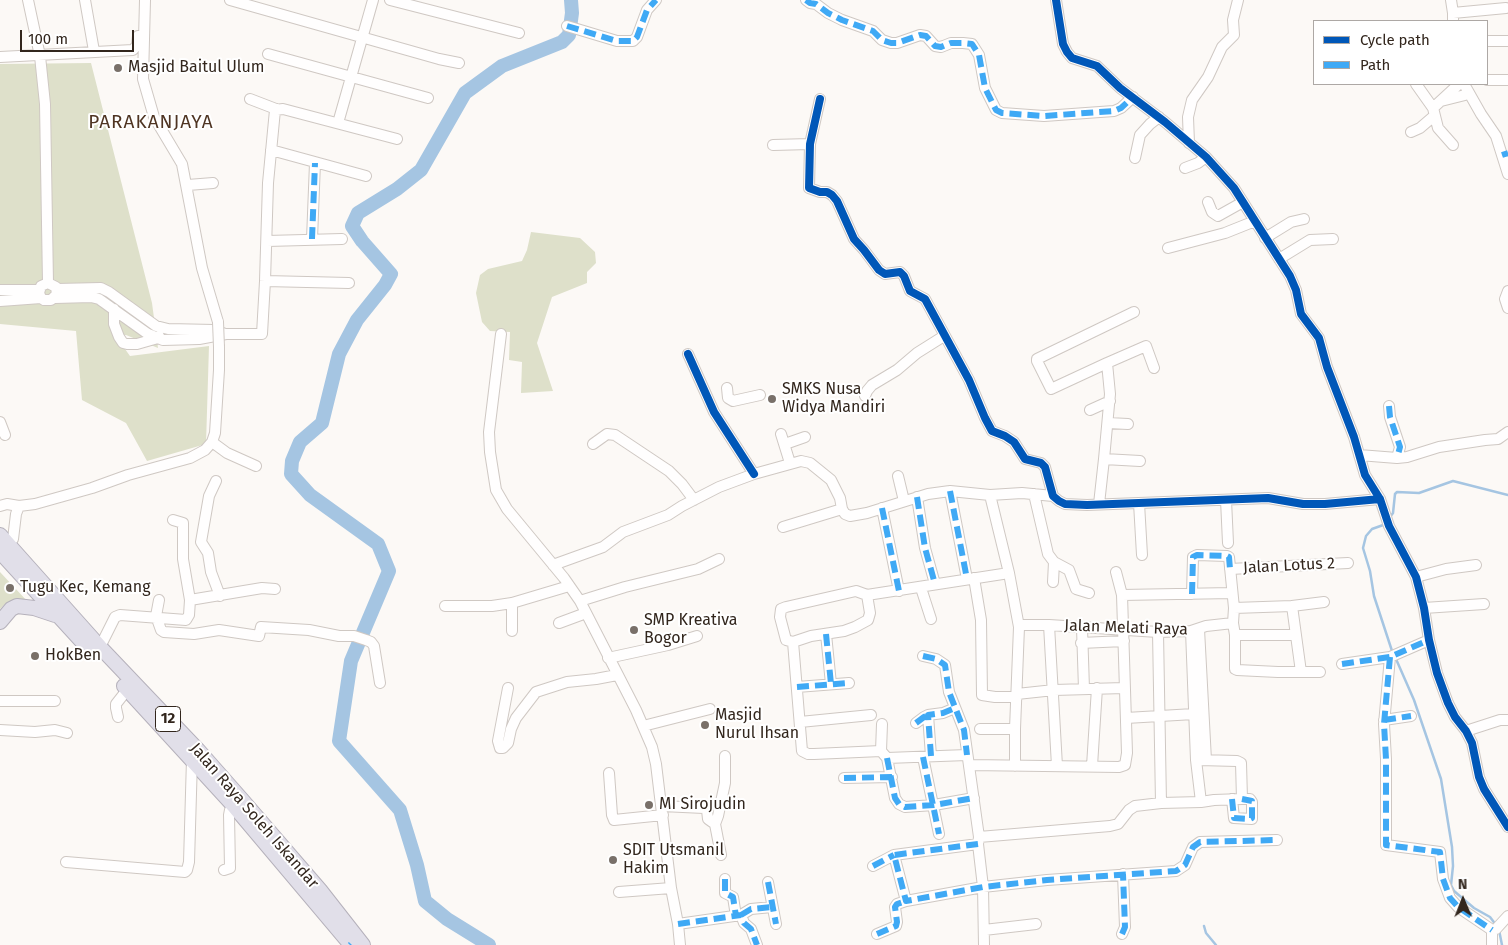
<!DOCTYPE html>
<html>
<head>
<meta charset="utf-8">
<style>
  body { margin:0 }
  #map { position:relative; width:1508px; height:945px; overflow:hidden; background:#fcf9f6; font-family:"Fira Sans",sans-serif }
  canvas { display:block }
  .legend { position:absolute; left:1313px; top:20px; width:175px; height:65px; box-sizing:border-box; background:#fff; border:1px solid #ada8a5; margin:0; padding:6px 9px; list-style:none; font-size:15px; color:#32261d }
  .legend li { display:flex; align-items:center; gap:10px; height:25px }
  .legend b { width:25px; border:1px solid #ada8a5 }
  .north { position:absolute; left:1438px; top:875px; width:50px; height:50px; -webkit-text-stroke:4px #fff; paint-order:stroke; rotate:359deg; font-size:14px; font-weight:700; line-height:20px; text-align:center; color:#32261d }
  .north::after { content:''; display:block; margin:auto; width:18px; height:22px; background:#32261d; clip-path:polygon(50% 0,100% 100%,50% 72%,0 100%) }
  .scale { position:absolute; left:20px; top:30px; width:114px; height:22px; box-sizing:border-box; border:2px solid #32261d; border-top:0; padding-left:6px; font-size:15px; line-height:18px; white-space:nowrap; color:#32261d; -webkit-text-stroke:4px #fff; paint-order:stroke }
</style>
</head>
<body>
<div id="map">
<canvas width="1508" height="945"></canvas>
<ul class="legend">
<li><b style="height:6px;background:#0057b8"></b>Cycle path</li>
<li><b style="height:6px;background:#3fa9f5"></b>Path</li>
</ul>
<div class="north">N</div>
<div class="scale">100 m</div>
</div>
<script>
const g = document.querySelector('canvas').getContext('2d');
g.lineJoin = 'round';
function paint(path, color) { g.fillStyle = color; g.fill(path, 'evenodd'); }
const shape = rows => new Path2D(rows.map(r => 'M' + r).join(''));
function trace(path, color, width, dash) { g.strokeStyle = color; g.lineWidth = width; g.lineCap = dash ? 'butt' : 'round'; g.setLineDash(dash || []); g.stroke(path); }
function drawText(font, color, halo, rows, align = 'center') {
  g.font = font + ' "Fira Sans",sans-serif'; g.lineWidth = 4; g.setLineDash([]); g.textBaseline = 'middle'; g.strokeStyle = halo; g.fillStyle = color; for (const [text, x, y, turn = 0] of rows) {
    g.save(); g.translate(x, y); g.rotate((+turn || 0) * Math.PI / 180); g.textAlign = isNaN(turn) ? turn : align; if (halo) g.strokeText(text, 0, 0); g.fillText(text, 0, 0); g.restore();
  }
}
paint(shape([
  [91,63,152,303,158,348,126,335,115,335,130,356,209,346,206,444,147,461,126,423,82,400,76,331,0,324,0,64],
  [531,232,580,238,595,252,596,263,587,272,587,283,552,297,537,343,553,391,521,393,522,362,509,360,510,332,490,331,482,322,476,293,480,275,488,269,522,261,527,250],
  [0,572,28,602,14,601,5,604,0,609]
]), '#dee0ca');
trace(shape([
  [1390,517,1393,513,1395,494,1397,492,1419,493,1453,481,1508,495],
  [1386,524,1372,529,1366,536,1363,548,1370,571,1374,596,1393,654],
  [1396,659,1414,700,1441,779,1452,847,1453,866,1451,885,1454,891,1474,908,1490,917,1496,925],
  [1204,926,1206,933,1216,945],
  [1499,930,1502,945]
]), '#a5c5e2', 2.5);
trace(shape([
  [489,945,447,919,425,901,417,865,400,810,339,741,351,661,389,571,378,544,310,495,291,474,292,461,300,442,322,423,339,354,357,320,385,285,391,274,362,241,352,226,358,213,397,189,421,170,465,93,502,66,562,42,569,35,572,13,571,0]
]), '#a5c5e2', 14);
const minor = shape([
  [28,0,40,56,45,104,48,283],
  [85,0,94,51],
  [145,0,143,79,154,117,182,164,202,268,218,322],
  [230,0,439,59,459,63],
  [390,0,519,33],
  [806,0,810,3,816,4,828,13,842,20,873,31,882,40,891,43,897,43,920,35,926,36,935,46,941,47,951,43,963,43,972,44,979,55,985,88,996,110,1002,113,1044,116,1114,111,1121,108,1133,97],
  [1056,0,1063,44,1067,52,1072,58,1097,66,1120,88,1165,122,1206,157,1234,188,1290,276,1296,290,1301,314,1319,338,1327,367,1354,437,1365,475,1380,499,1389,526,1416,577,1424,608,1429,640,1437,673,1448,703,1455,717,1466,731,1472,743,1479,777,1484,789,1508,827],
  [1451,0,1453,13,1453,21],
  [1453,13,1506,8],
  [567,26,617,41,633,41,637,37,647,10,656,0],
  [1487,41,1508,41],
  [268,54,428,98],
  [0,57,133,50,137,45,138,36],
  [1487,80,1508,80],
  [1416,84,1433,108,1438,128,1453,145],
  [1464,84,1481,114,1496,136,1508,174],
  [250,99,276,109],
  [820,99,810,144,809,188,820,192,827,192,832,195,837,201,854,239,864,250,879,270,885,274,900,272,904,276,910,291,925,299,969,380,985,418,992,431,1005,436,1014,442,1025,459,1041,463,1045,467,1053,496,1059,501,1065,504,1087,505,1268,498,1303,504,1325,504,1380,499],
  [1441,101,1465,95],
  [1433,108,1459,84],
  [338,123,373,0],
  [1411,132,1420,128,1434,116],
  [1189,143,1188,117,1192,100,1208,77,1222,47,1234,35,1233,20,1238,0],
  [773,145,810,144],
  [271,150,366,176],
  [1135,158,1140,135,1150,124,1159,117],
  [1185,168,1198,163,1206,157],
  [188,185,213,183],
  [1208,202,1212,212,1218,216,1243,202],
  [1265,238,1291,222,1304,219],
  [312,239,315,163],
  [267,241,342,239],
  [1168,248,1225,233,1255,221],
  [1279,259,1310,240,1333,239],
  [265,281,349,283],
  [57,289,101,288,109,292,156,326,168,329,214,330,225,334],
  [0,290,39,290],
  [1508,291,1505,299,1508,308],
  [55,298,91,297,99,299,148,334,163,340,199,339,226,334,262,334,265,281,268,183,275,110,283,109,397,139],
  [0,301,41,298,44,300,51,300,57,294,56,287,48,283,41,286,39,293,41,298],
  [114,309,114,324,119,337,123,343,127,344,137,344,158,338,159,336],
  [501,334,489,432,490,452,496,490,507,509,564,578,580,601,636,710,652,747,656,764,671,888,678,924,680,945],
  [688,354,714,412,754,474],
  [1107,363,1051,389,1037,361,1037,359,1134,312],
  [727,388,728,398,733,401,760,395],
  [865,396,867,391,872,385,897,370,917,353,944,336],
  [1389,406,1390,417,1400,447,1397,458],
  [1090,410,1110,401],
  [0,422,5,435],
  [1108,423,1128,424],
  [781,434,790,463],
  [212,442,227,453,256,466],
  [593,444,607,434,615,435,669,471,682,484,694,500],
  [785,444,805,437],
  [1359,455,1397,458,1407,457,1439,447,1485,440,1498,439,1508,432],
  [1104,459,1110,394,1107,363,1146,346,1154,368],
  [898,476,904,501],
  [216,481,209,496,201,542,208,553,211,572,220,596],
  [950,491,967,579],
  [1034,494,1048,554,1054,562,1069,570,1076,589,1089,593],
  [990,495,1009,573,1019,627,1015,729,1015,766],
  [917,497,925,548,935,584],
  [1226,500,1228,543],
  [1139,503,1142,555],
  [1099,504,1104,459,1140,461],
  [0,506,7,504,19,506],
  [882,508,899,591],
  [173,520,183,523,183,559,190,600],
  [783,527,842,509],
  [8,544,13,539,16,514,19,506,35,504,92,488,128,475,190,458,205,450,212,442,215,433,219,370,219,347],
  [553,565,603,547,623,532,668,515,682,506,719,487,754,474,801,461,810,463,831,480,840,498,842,509,845,514,850,516,867,513,928,494,950,491,990,495,1022,493,1053,496],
  [1230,569,1348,563],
  [1416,577,1446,569,1476,565],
  [974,578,981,620,982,695,995,697,1017,697],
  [1053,582,1054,562],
  [921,588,931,619],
  [1192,594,1193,557,1197,555,1227,556,1229,557,1234,608,1233,623,1235,635,1235,669,1237,670,1278,672,1320,672],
  [867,595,856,591,786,607,781,609,780,617,786,640,793,642,802,751,808,754,814,754,881,751],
  [1122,595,1232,593],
  [159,600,156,616,161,630,164,632,194,634,219,630,259,636,261,627,309,630,339,636,354,636,366,640,371,642,374,646,380,683],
  [580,601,625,587,698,569,719,559],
  [445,606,492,606,512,603,569,586],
  [1292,606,1301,672],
  [1234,608,1292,606,1324,602],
  [1424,608,1484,604],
  [559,623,586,613],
  [1049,625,1057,766],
  [1019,627,1023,625,1049,625,1158,632,1191,631,1206,626,1233,623],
  [1082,628,1084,689],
  [1199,629,1206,760],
  [512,631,512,603],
  [1191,631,1196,760,1201,802],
  [1158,632,1161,803],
  [826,634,831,684],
  [1235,635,1296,635],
  [793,642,811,636,844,631,855,627,868,620,870,613,867,595,1009,573],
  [1081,643,1124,641],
  [100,647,115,617,120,615,186,620,189,615,190,600,262,588,275,589],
  [923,656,936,659,945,665,949,692,964,730,979,837,978,844,983,887,984,945],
  [1390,657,1384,724,1386,759,1386,845,1440,852,1443,879,1450,898,1458,907,1492,930],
  [608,658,668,645,697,636],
  [1342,664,1390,657,1429,640],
  [797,687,849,683],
  [508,688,498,741,500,748,503,748,508,743,511,729,516,718,536,692,567,682,596,679,617,675],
  [1017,694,1054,690,1124,688],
  [0,701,55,701],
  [118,717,116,708,116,704,127,690],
  [1126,718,1194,714],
  [1384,720,1411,716],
  [800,722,871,715],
  [916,723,924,717,928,715],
  [882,724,881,751,887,758,967,755],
  [643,726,710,709],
  [980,729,1015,729],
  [0,730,35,732,55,730,67,733],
  [1466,731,1500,720,1508,720],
  [931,756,928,715,943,713,955,708],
  [923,757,939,834],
  [887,758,895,798,899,804,905,807,934,805,974,798],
  [1199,760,1237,761,1241,763,1242,799],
  [969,765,1119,767,1125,765,1127,753,1122,595,1116,572],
  [1092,766,1097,688],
  [609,773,612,815,614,820,663,815],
  [844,778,892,777],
  [662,806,704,808,707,810,708,819,715,824,721,855],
  [715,824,718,816,725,783,725,756],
  [979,837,1110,826,1118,824,1129,810,1135,806,1161,803,1201,802,1214,800,1242,799,1250,799,1252,802,1252,819,1234,818,1232,799],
  [978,844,894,855,906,901,983,887,1047,880,1176,871,1185,865,1193,847,1200,842,1277,840],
  [66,862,185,872,187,870,189,862,192,759],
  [873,866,894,855],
  [224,870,230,868,229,815,230,810,233,805],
  [725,879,725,893,733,897,736,916],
  [768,882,776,924],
  [619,892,671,888],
  [741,915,751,909,772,907],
  [678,924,741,915,744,923,751,929,757,945],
  [984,930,1036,924],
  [1492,930,1496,929,1508,916],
  [1492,930,1492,945],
  [877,934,896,926,897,922,895,907,897,904,906,901],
  [1122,934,1125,927,1123,874]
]);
const highway = shape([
  [0,535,100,647,198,750,243,801,320,890,363,945],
  [0,552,87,647],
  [0,622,11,609,17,606,34,608,55,615],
  [124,686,233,805,351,945]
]);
trace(minor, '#cfc8c3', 12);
trace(highway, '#b5b1bb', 16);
trace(minor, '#fffefe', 10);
trace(highway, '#e1dfe9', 14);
const minorBridge = shape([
  [218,322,219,347]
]);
trace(minorBridge, '#cfc8c3', 12, []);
trace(minorBridge, '#fffefe', 10);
trace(shape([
  [806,0,810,3,816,4,828,13,842,20,873,31,882,40,891,43,897,43,920,35,926,36,935,46,941,47,951,43,963,43,972,44,979,55,985,88,996,110,1002,113,1044,116,1114,111,1121,108,1133,97],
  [567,26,617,41,633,41,637,37,647,10,656,0],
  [1502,155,1508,153],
  [312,239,315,163],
  [1389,406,1390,417,1400,447,1397,458],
  [950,491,967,579],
  [917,497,925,548,935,584],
  [882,508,899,591],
  [1192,594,1193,557,1197,555,1227,556,1229,557,1230,569],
  [826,634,831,684],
  [923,656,936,659,945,665,949,692,964,730,967,755],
  [1390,657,1384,724,1386,759,1386,845,1440,852,1443,879,1450,898,1458,907,1492,930],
  [1342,664,1390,657,1429,640],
  [797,687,849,683],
  [1384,720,1411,716],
  [916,723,924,717,928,715],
  [931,756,928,715,943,713,955,708],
  [923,757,939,834],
  [887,758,895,798,899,804,905,807,934,805,974,798],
  [844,778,892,777],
  [1232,799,1234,818,1250,819,1252,818,1252,801,1242,799],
  [978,844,894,855,906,901,983,887,1047,880,1176,871,1185,865,1193,847,1200,842,1277,840],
  [873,866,894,855],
  [725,879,725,893,733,897,736,916],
  [768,882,776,924],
  [741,915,751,909,772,907],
  [678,924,741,915,744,923,751,929,757,945],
  [877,934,896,926,897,922,895,907,897,904,906,901],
  [1122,934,1125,927,1123,874],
  [350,945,351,944]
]), '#3fa9f5', 6, [12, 6]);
trace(shape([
  [1056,0,1063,44,1067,52,1072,58,1097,66,1120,88,1165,122,1206,157,1234,188,1290,276,1296,290,1301,314,1319,338,1327,367,1354,437,1365,475,1380,499,1389,526,1416,577,1424,608,1429,640,1437,673,1448,703,1455,717,1466,731,1472,743,1479,777,1484,789,1508,827],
  [820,99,810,144,809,188,820,192,827,192,832,195,837,201,854,239,864,250,879,270,885,274,900,272,904,276,910,291,925,299,969,380,985,418,992,431,1005,436,1014,442,1025,459,1041,463,1045,467,1053,496,1059,501,1065,504,1087,505,1268,498,1303,504,1325,504,1380,499],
  [688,354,714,412,754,474]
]), '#0057b8', 8);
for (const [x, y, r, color] of [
  [118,68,5,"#797069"],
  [772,399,5,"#797069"],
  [10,588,5,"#797069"],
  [634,630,5,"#797069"],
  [35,656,5,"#797069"],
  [705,725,5,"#797069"],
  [649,805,5,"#797069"],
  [613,860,5,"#797069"]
]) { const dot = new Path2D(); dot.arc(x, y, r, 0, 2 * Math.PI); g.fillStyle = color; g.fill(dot); trace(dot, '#fff', 2); }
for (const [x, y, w] of [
  [168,719,25]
]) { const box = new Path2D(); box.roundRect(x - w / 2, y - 12.5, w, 25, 4); g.fillStyle = '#fff'; g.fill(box); trace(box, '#32261d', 1); }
drawText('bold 15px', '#32261d', null, [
  ["12",168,719]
]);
drawText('16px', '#32261d', '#fff', [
  ["Masjid Baitul Ulum",128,68],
  ["SMKS Nusa",782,390],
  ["Widya Mandiri",782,408],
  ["Tugu Kec, Kemang",20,588],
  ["SMP Kreativa",644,621],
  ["Bogor",644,639],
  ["HokBen",45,656],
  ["Masjid",715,716],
  ["Nurul Ihsan",715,734],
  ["MI Sirojudin",659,805],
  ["SDIT Utsmanil",623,851],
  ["Hakim",623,869]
], 'left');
drawText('16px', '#32261d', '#fff', [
  ["Jalan Lotus 2",1289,566,-3],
  ["Jalan Melati Raya",1126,628,2],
  ["Jalan Raya Soleh Iskandar",254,816,49]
]);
g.letterSpacing = '1px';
drawText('19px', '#4f3523', '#fff', [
  ["PARAKANJAYA",151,123]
]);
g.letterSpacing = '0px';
</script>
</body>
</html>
